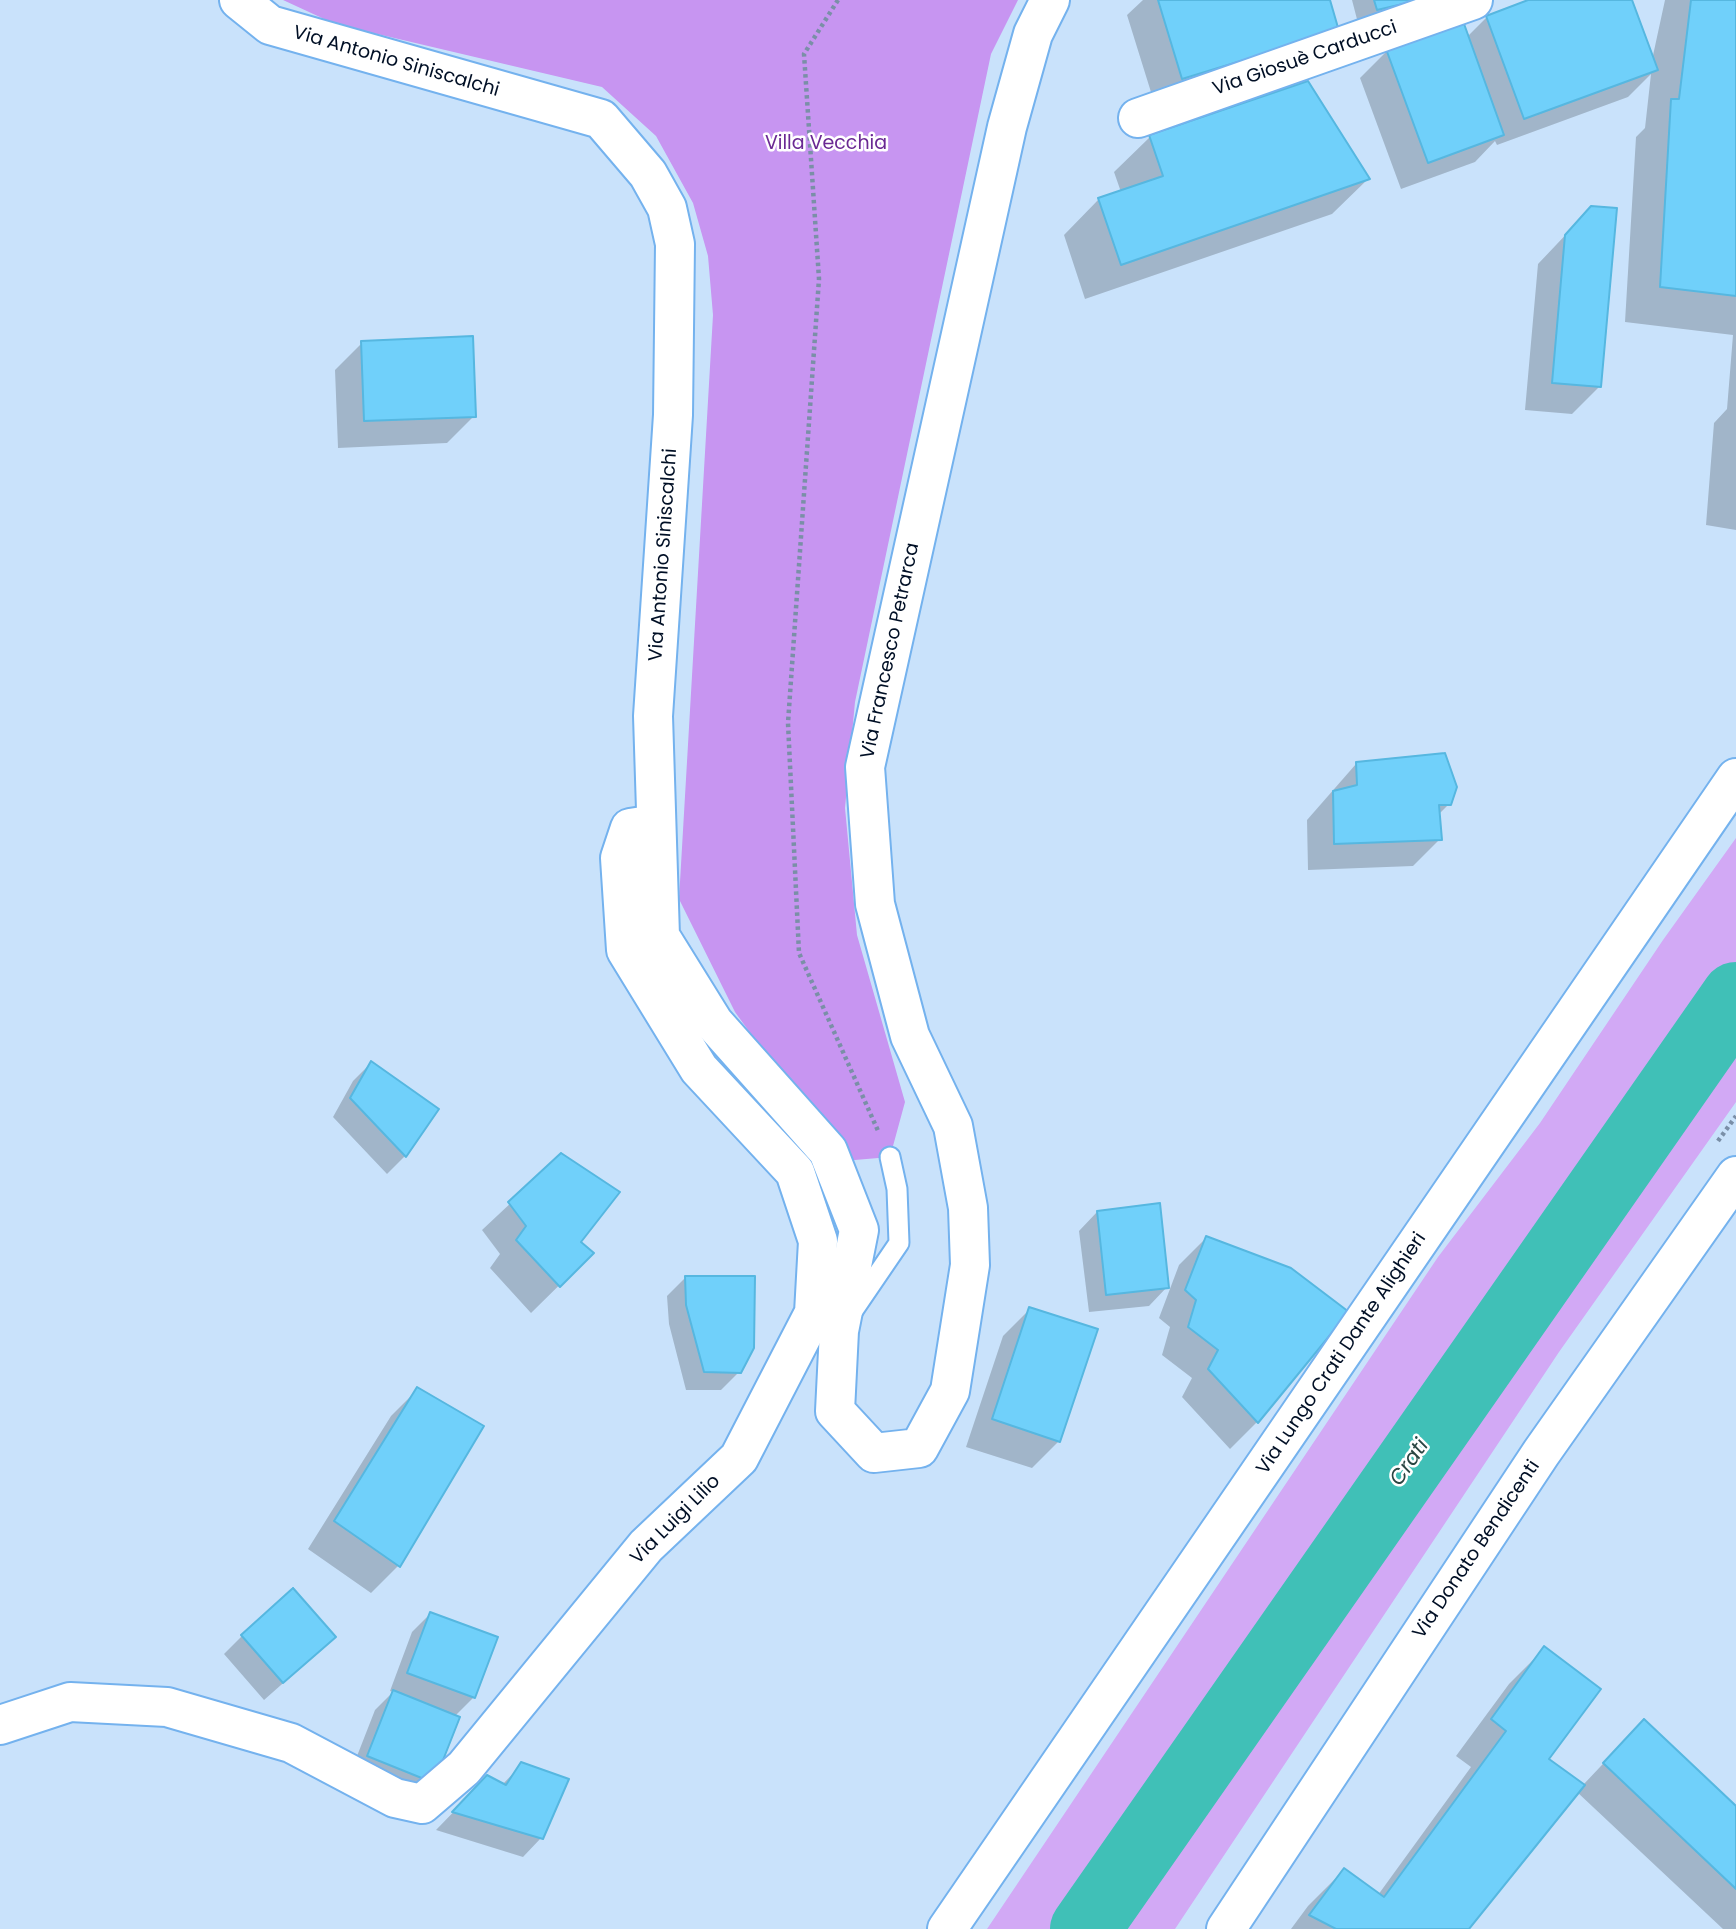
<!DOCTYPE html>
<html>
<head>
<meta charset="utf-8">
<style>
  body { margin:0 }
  canvas { display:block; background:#c9e2fb }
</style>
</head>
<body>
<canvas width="1736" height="1929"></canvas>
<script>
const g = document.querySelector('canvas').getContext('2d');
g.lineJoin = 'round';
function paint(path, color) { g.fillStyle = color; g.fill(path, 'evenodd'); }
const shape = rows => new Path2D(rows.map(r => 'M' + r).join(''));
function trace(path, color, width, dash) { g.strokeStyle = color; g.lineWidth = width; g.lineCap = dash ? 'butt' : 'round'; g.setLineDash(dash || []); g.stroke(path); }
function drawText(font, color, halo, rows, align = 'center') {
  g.font = font + ' Poppins,sans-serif'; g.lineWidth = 5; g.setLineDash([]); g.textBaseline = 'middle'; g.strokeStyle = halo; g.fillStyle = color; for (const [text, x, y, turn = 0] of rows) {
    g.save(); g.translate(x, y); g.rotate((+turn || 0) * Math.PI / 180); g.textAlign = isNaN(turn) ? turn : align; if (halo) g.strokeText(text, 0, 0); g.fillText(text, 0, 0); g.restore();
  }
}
paint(shape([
  [1736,838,1736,1102,1559,1352,1175,1929,987,1929,1438,1257,1540,1123,1663,940]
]), '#d2a9f5');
paint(shape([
  [283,0,1018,0,991,54,855,702,845,808,857,935,905,1102,890,1157,843,1161,735,1012,679,899,713,315,708,256,693,203,656,136,602,87,335,24]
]), '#c795f1');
paint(shape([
  [1143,0,1328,0,1310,57,1155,105,1127,15],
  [1352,0,1431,0,1359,27],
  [1533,0,1630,0,1652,60,1665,0,1736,0,1736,530,1706,525,1714,423,1727,409,1733,335,1625,322,1636,137,1645,128,1651,74,1628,97,1497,145,1495,141,1475,162,1401,189,1360,78,1387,51,1467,37,1487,17],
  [1150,137,1368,179,1332,214,1085,299,1064,235,1099,199,1121,192,1114,172],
  [1592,207,1599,387,1572,414,1525,410,1538,264],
  [362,343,474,416,447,443,338,448,335,370],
  [1356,764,1449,804,1438,815,1440,839,1413,866,1308,870,1307,820],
  [371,1063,405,1156,387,1174,333,1117,353,1081],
  [562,1155,579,1242,592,1253,531,1313,490,1268,500,1254,482,1230],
  [1097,1212,1167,1287,1149,1306,1089,1312,1079,1231],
  [1206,1238,1347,1312,1257,1422,1230,1449,1182,1397,1192,1378,1162,1355,1170,1327,1159,1318,1179,1265],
  [685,1278,739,1372,721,1390,686,1390,669,1324,667,1296],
  [1030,1309,1059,1441,1032,1468,966,1447,1003,1336],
  [418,1389,481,1426,398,1566,371,1593,308,1549,391,1416],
  [430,1614,474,1697,455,1716,414,1800,350,1774,375,1710,393,1692,390,1691,412,1632],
  [242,1636,315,1655,264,1700,224,1654],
  [1544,1649,1547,1759,1583,1785,1617,1749,1736,1808,1736,1929,1723,1929,1577,1792,1467,1929,1291,1929,1308,1906,1344,1870,1378,1895,1471,1767,1456,1756,1509,1684],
  [522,1764,541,1838,523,1857,436,1830,469,1796,502,1785]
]), '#0003');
trace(shape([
  [1085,1929,1736,997]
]), '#40c0b7', 70);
const building = shape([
  [1158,0,1330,0,1339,31,1182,79,1158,0],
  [1374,0,1420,0,1377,10,1374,0],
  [1528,0,1632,0,1658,70,1524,119,1486,16,1528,0],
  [1691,0,1736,0,1736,296,1660,287,1671,99,1679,99,1691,0],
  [1463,21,1504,135,1428,163,1386,49,1463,21],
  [1308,81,1370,179,1121,265,1098,198,1163,176,1149,135,1308,81],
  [1591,206,1617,208,1601,387,1552,383,1565,235,1591,206],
  [473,336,476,417,364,421,361,341,473,336],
  [1445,753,1457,787,1451,805,1439,805,1442,840,1334,844,1333,791,1357,785,1356,762,1445,753],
  [371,1061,439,1109,406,1157,350,1098,371,1061],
  [561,1153,620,1192,581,1242,594,1253,560,1287,516,1240,526,1226,508,1202,561,1153],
  [1160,1203,1169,1288,1106,1295,1097,1211,1160,1203],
  [1206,1236,1291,1268,1349,1312,1258,1423,1208,1369,1218,1350,1188,1327,1196,1300,1185,1290,1206,1236],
  [685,1276,755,1276,754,1348,741,1373,704,1372,686,1305,685,1276],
  [1029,1307,1098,1329,1060,1442,992,1419,1029,1307],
  [417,1387,484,1426,400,1567,334,1521,417,1387],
  [293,1588,336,1637,283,1683,241,1635,293,1588],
  [430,1612,498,1637,475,1698,407,1673,430,1612],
  [1544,1646,1601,1689,1549,1759,1585,1785,1469,1929,1336,1929,1309,1915,1344,1868,1384,1897,1506,1731,1491,1719,1544,1646],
  [393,1690,460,1717,434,1783,367,1756,393,1690],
  [1644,1719,1736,1806,1736,1889,1603,1763,1644,1719],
  [521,1762,569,1779,543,1839,452,1812,487,1775,506,1785,521,1762]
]);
paint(building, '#70d0fa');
trace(building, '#56b7e0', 2);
const service = shape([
  [852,1312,899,1243,897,1189,890,1157]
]);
const minor = shape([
  [1138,118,1473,0],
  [0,1725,70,1702,167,1707,291,1743,395,1798,422,1804,464,1768,646,1546,739,1458,814,1313,818,1241,795,1172,699,1069,626,950,620,858,630,828,656,824],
  [947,1929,1736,778]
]);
const tertiary = shape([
  [239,0,270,25,601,119,648,174,667,208,675,244,673,415,653,716,660,936,714,1023,828,1151,859,1230,839,1331,835,1411,874,1453,919,1448,950,1391,970,1265,968,1208,953,1126,910,1036,875,904,865,767,1007,127,1033,34,1050,0],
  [1226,1929,1541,1453,1736,1176]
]);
trace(service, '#74b2ee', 23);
trace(minor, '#74b2ee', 42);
trace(tertiary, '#74b2ee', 42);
trace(shape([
  [838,0,804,54,819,279,788,723,799,953,879,1133],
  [1718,1141,1736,1116]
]), '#7a8fa7', 4.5, [3.5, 3.5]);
trace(service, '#fff', 19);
trace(minor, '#fff', 38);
trace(tertiary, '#fff', 38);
drawText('19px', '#000f25', '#fff', [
  ["Via Giosuè Carducci",1305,59,-19],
  ["Via Antonio Siniscalchi",396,62,16],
  ["Via Antonio Siniscalchi",664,555,-86],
  ["Via Francesco Petrarca",891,651,-78],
  ["Via Lungo Crati Dante Alighieri",1342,1354,-56],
  ["Via Luigi Lilio",676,1520,-45],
  ["Via Donato Bendicenti",1477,1550,-56]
]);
drawText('19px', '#6a2993', '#fff', [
  ["Villa Vecchia",826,144]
]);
drawText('italic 21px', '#2a4643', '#fff', [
  ["Crati",1410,1463,-55]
]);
</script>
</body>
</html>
